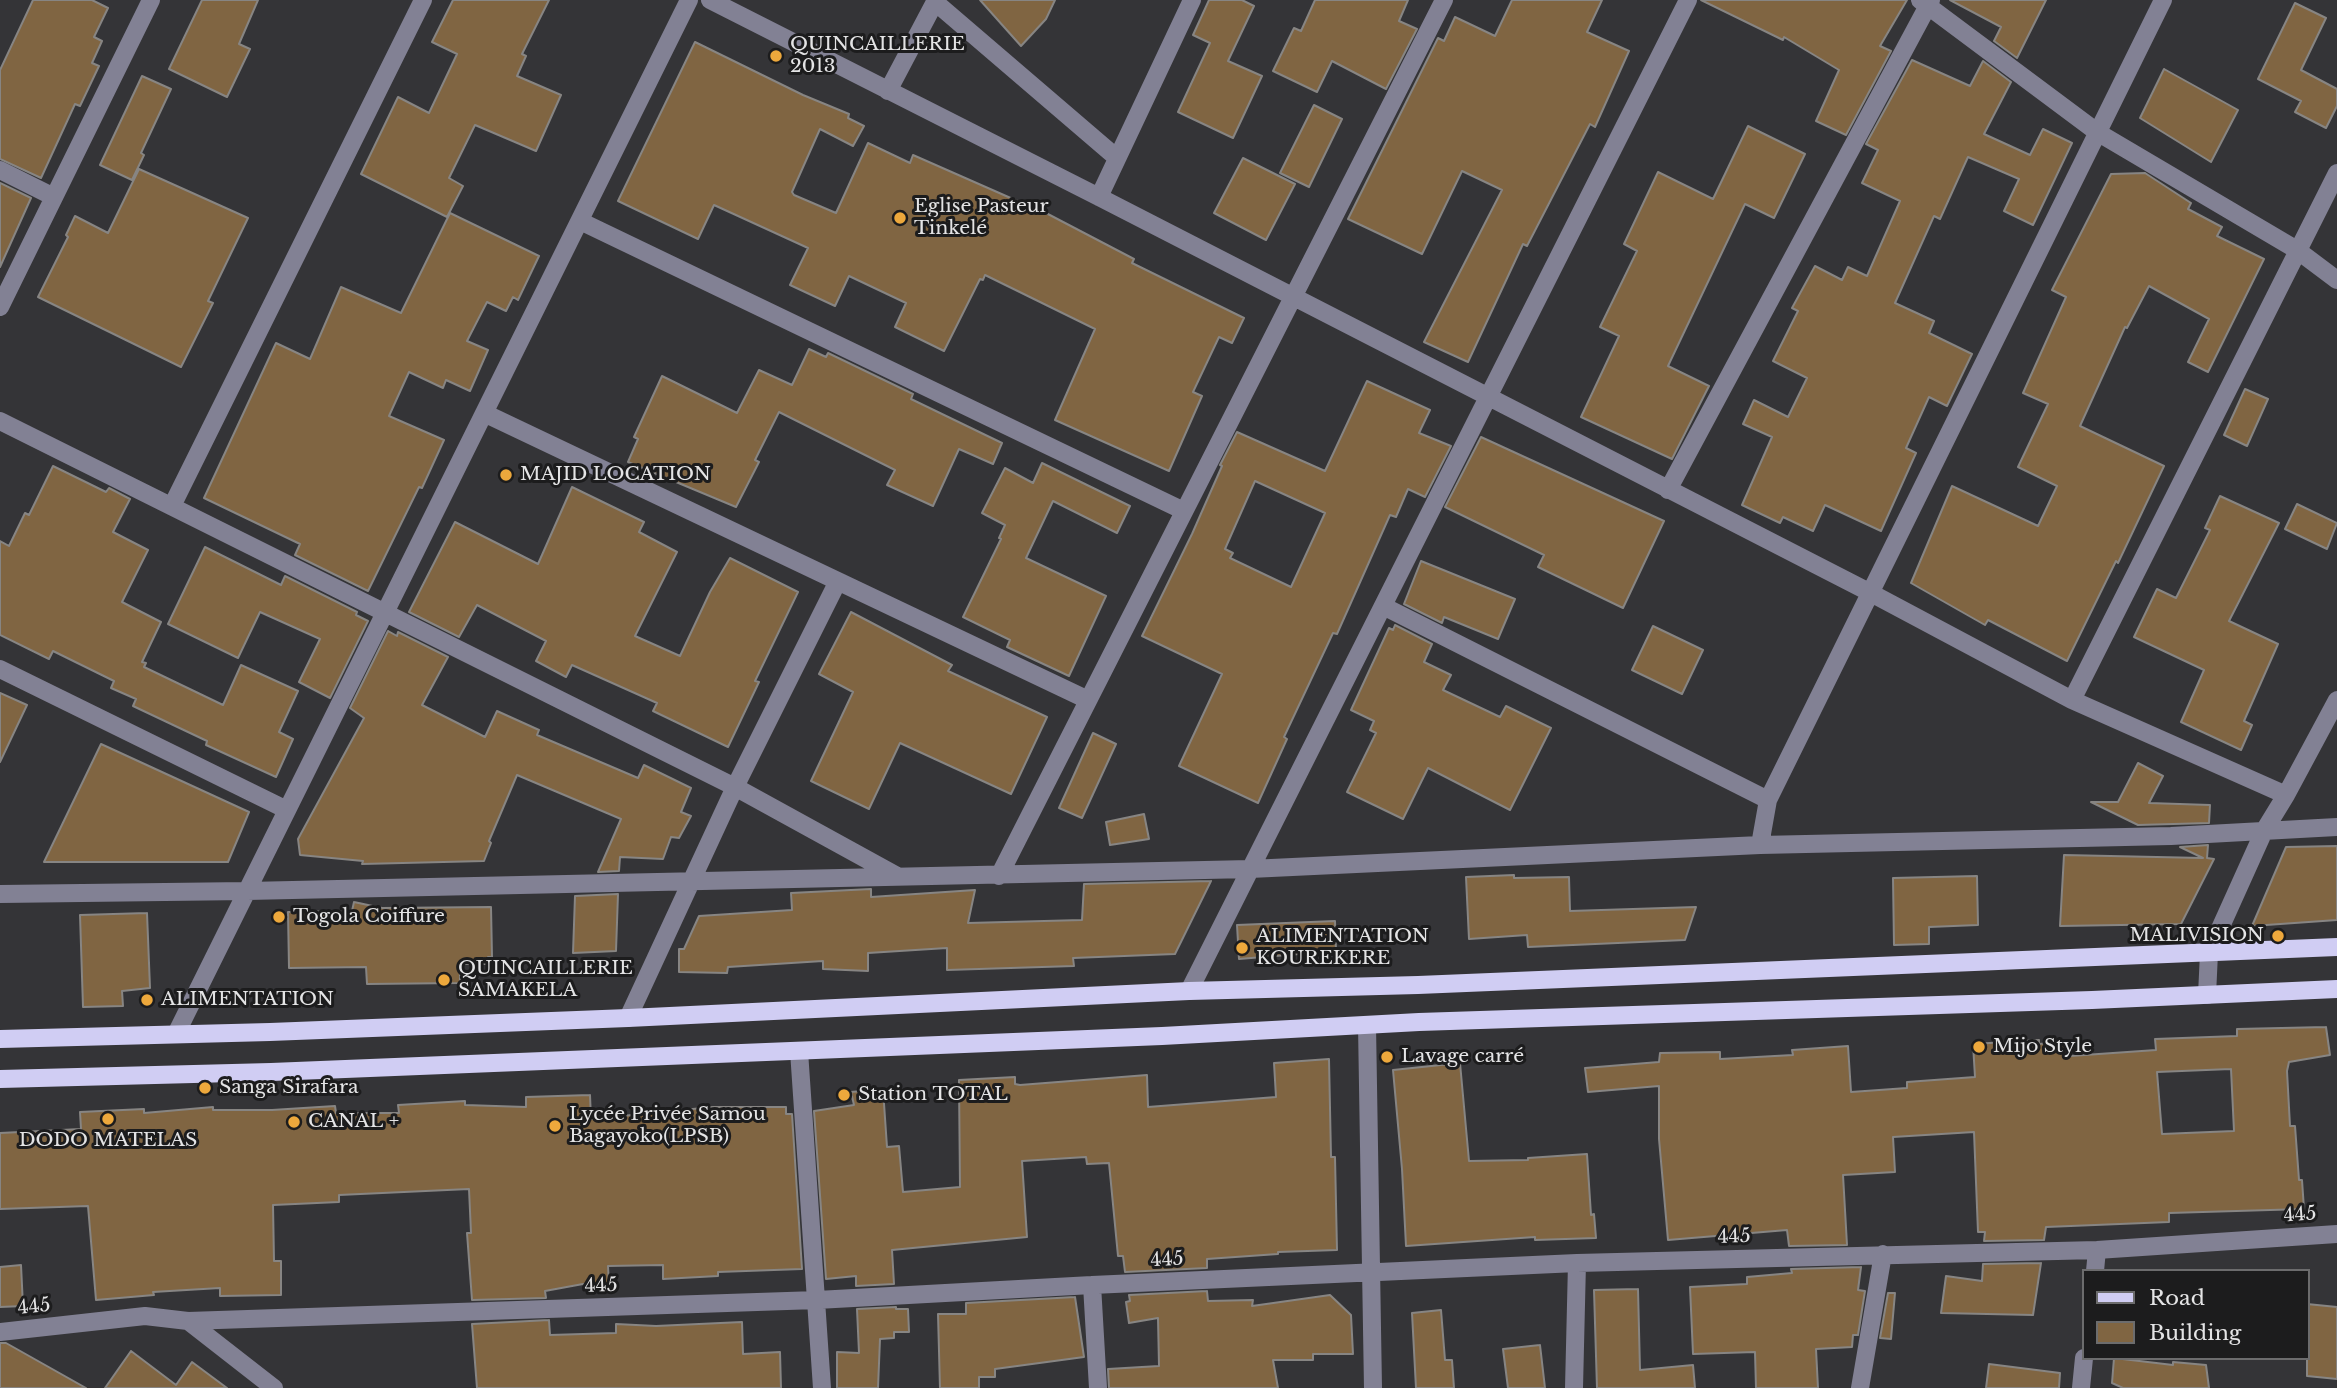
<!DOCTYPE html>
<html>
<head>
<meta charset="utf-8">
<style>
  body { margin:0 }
  #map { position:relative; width:2337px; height:1388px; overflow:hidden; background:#343437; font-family:"Libre Baskerville",serif }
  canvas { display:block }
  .legend { position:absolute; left:2082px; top:1269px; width:228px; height:91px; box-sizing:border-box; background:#1c1c1d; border:2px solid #6c6c6d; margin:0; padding:9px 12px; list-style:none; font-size:21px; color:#e4e4e5 }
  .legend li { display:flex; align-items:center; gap:14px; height:35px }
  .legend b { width:35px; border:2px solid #6c6c6d }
</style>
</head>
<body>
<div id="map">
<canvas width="2337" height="1388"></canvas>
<ul class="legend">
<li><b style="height:9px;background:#d0cdf3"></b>Road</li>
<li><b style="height:19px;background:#806542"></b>Building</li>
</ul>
</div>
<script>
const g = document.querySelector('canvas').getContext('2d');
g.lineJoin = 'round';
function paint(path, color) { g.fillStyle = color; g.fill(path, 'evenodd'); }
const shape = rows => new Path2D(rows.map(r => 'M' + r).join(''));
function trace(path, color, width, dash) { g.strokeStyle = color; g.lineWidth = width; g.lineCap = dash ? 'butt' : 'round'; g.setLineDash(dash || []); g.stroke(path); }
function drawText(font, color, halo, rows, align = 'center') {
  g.font = font + ' "Libre Baskerville",serif'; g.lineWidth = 6; g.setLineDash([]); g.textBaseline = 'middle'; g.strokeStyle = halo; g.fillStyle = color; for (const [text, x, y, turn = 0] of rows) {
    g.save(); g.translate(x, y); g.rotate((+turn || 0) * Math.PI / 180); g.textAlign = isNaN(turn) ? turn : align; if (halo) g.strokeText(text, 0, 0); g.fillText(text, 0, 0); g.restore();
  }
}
const building = shape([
  [33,0,92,0,108,8,94,37,102,41,92,63,99,66,80,106,75,104,41,178,0,159,0,70,33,0],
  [202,0,258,0,239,44,250,49,227,97,169,69,202,0],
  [453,0,549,0,522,54,526,56,517,76,561,95,536,151,475,125,449,178,463,186,447,217,361,174,398,97,429,113,457,54,432,42,453,0],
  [980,0,1055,0,1046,19,1021,46,980,0],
  [1209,0,1242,0,1254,6,1228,61,1262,76,1233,138,1178,112,1210,43,1193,35,1209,0],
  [1315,0,1408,0,1399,21,1417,29,1386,89,1332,61,1317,92,1273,71,1294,28,1301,31,1315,0],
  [1512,0,1602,0,1587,32,1629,51,1595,127,1590,124,1527,246,1523,244,1468,362,1424,342,1502,190,1462,171,1422,254,1348,219,1438,38,1444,41,1455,17,1495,36,1512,0],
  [1701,0,1907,0,1880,46,1891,51,1846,135,1816,121,1839,70,1784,37,1783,40,1701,0],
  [1950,0,2046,0,2017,58,1994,41,2001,27,1950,0],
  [2295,3,2326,18,2301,70,2337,89,2337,106,2326,128,2295,112,2301,101,2258,79,2295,3],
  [695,42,803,95,849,114,848,118,864,126,853,146,820,129,792,192,794,195,836,213,868,143,910,163,913,155,1022,203,1023,201,1134,259,1132,263,1244,318,1232,343,1219,337,1193,392,1202,396,1169,471,1055,420,1095,329,985,275,983,280,980,279,944,351,895,327,906,303,849,276,835,306,790,285,808,248,714,205,698,239,618,201,695,42],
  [1912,60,1970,86,1983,61,2011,82,1984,134,2030,155,2043,129,2072,143,2033,225,2004,211,2019,179,1968,157,1940,219,1934,216,1895,303,1934,321,1929,333,1972,354,1947,406,1929,397,1906,448,1916,453,1881,531,1825,505,1813,531,1783,517,1780,523,1742,505,1772,437,1743,424,1754,400,1788,417,1807,378,1773,361,1798,311,1792,308,1815,266,1842,280,1848,267,1867,276,1900,201,1862,183,1878,150,1866,144,1912,60],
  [2164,69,2238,110,2211,162,2140,118,2164,69],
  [142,76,171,89,141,153,144,155,132,180,100,165,142,76],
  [1314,105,1342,119,1309,187,1280,173,1314,105],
  [1748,126,1805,154,1774,218,1745,204,1668,366,1709,386,1672,459,1581,417,1619,336,1600,327,1637,251,1624,244,1658,172,1713,199,1748,126],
  [1243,158,1295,184,1266,240,1214,213,1243,158],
  [139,169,248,218,208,301,213,303,181,367,38,297,68,237,66,235,75,216,108,233,139,169],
  [2145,173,2191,203,2188,209,2222,227,2217,236,2264,259,2208,372,2188,362,2209,319,2149,286,2127,328,2125,327,2080,426,2164,466,2118,563,2116,561,2067,661,1988,620,1985,625,1911,583,1952,486,2038,526,2057,486,2018,467,2048,404,2023,393,2066,297,2052,290,2111,174,2145,173],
  [0,183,31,198,0,267,0,183],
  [450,213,539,256,518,300,513,297,506,311,487,302,467,341,488,350,470,391,446,380,443,388,409,372,389,416,444,440,422,488,419,487,368,591,295,555,300,544,204,498,276,343,310,359,341,287,401,313,450,213],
  [809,349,826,357,828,353,913,394,911,399,1002,443,993,464,959,449,933,506,887,485,895,470,779,412,755,460,759,462,736,507,628,462,638,439,634,437,662,376,737,413,759,370,792,385,809,349],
  [1367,381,1430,410,1419,433,1451,446,1425,497,1408,489,1396,517,1390,515,1337,634,1333,633,1284,737,1287,739,1258,803,1179,766,1222,674,1142,636,1192,534,1222,466,1220,465,1237,432,1325,471,1367,381],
  [1255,481,1325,513,1291,587,1230,558,1233,553,1225,549,1255,481],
  [2245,389,2268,399,2247,446,2224,435,2245,389],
  [1481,437,1664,521,1623,608,1538,567,1544,555,1445,507,1481,437],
  [1042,463,1130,506,1117,533,1053,501,1026,558,1106,596,1069,676,1007,647,1010,640,963,617,1001,539,999,538,1005,525,982,513,1005,468,1033,483,1042,463],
  [53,466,106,492,109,488,130,499,113,532,148,550,122,602,161,622,142,662,146,663,144,667,223,705,241,665,298,691,279,732,293,739,276,777,206,745,207,741,133,706,136,699,111,688,114,681,53,651,49,659,0,635,0,541,9,546,25,513,29,515,53,466],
  [572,487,644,522,639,532,677,552,635,636,680,656,710,592,730,558,798,592,755,681,759,682,728,747,653,711,657,703,572,665,566,677,536,661,546,641,477,605,459,637,409,612,455,522,538,564,572,487],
  [2220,496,2279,523,2229,621,2278,644,2244,721,2252,725,2241,750,2181,722,2204,670,2134,637,2157,589,2176,598,2210,530,2205,528,2220,496],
  [2297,504,2337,523,2327,549,2285,529,2297,504],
  [205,547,281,585,285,576,357,612,356,615,368,621,330,698,299,682,320,639,260,612,238,658,168,624,205,547],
  [1421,561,1515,599,1498,639,1444,617,1442,623,1404,604,1421,561],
  [851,612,952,665,948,671,1047,717,1011,794,900,743,869,809,811,781,853,692,819,674,851,612],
  [1395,625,1432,644,1424,662,1451,675,1443,690,1500,717,1506,706,1551,728,1510,810,1428,768,1403,819,1347,792,1376,733,1370,730,1374,721,1351,710,1389,628,1393,630,1395,625],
  [1653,626,1703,650,1682,694,1632,670,1653,626],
  [388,631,397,636,398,632,448,657,422,705,485,737,497,711,539,730,537,735,638,778,644,765,691,788,681,812,691,816,679,838,671,837,663,859,620,857,619,871,598,872,621,819,517,775,489,841,491,843,484,861,362,864,363,861,300,855,298,839,364,718,350,708,388,631],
  [0,693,27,705,0,762,0,693],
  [1093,733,1116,744,1082,818,1059,808,1093,733],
  [101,744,249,812,228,862,44,862,101,744],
  [2138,763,2163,776,2149,803,2210,805,2209,823,2138,825,2091,802,2118,802,2138,763],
  [1144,814,1149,839,1110,845,1106,822,1144,814],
  [2208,845,2207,858,2214,859,2181,924,2060,926,2064,855,2203,858,2180,847,2208,845],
  [2337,846,2337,920,2252,926,2286,847,2337,846],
  [1514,875,1514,878,1569,877,1570,911,1696,907,1685,940,1528,947,1527,935,1469,939,1466,877,1514,875],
  [1977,876,1978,925,1929,927,1929,944,1894,945,1893,878,1977,876],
  [1211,881,1175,954,1073,958,1074,966,947,970,947,948,868,953,868,971,823,969,823,961,728,967,727,973,679,972,679,949,684,949,699,916,792,910,791,893,871,889,871,897,975,890,968,923,1082,920,1084,884,1211,881],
  [618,894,616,951,573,953,575,896,618,894],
  [354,902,382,908,491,907,492,957,488,957,488,964,460,964,460,983,367,984,366,967,289,968,288,912,352,911,354,902],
  [147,913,150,988,122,991,123,1006,83,1007,80,915,147,913],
  [1335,921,1336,951,1239,959,1237,925,1335,921],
  [2326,1027,2330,1055,2289,1062,2287,1071,2290,1126,2295,1126,2299,1180,2302,1180,2304,1209,2169,1213,2169,1222,2046,1227,2044,1240,1984,1241,1985,1232,1978,1232,1974,1132,1893,1137,1895,1172,1843,1175,1847,1245,1789,1246,1787,1230,1668,1240,1659,1139,1659,1086,1588,1092,1585,1068,1659,1062,1660,1053,1720,1052,1720,1059,1793,1055,1792,1050,1848,1046,1851,1092,1907,1088,1907,1082,1975,1077,1973,1044,2039,1040,2039,1044,2068,1041,2070,1056,2156,1050,2155,1039,2237,1036,2237,1029,2326,1027],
  [2231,1069,2234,1131,2162,1134,2157,1072,2231,1069],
  [1329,1059,1331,1157,1335,1157,1337,1250,1278,1252,1278,1254,1207,1259,1207,1268,1125,1272,1123,1256,1118,1256,1109,1163,1087,1164,1086,1157,1022,1161,1027,1237,892,1250,894,1284,856,1286,856,1276,826,1279,814,1111,854,1105,851,1092,883,1089,887,1147,899,1146,903,1192,960,1187,959,1080,1015,1077,1015,1084,1020,1085,1147,1075,1148,1107,1276,1097,1274,1063,1329,1059],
  [1460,1063,1469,1161,1528,1160,1528,1158,1587,1154,1591,1215,1594,1214,1596,1238,1535,1240,1535,1237,1406,1246,1402,1169,1393,1070,1460,1063],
  [590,1095,591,1119,713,1107,786,1107,786,1114,792,1114,802,1269,718,1272,718,1276,663,1279,663,1265,608,1266,609,1285,583,1284,545,1291,546,1298,472,1300,467,1233,471,1233,469,1189,339,1195,339,1202,273,1205,274,1261,281,1261,281,1295,220,1296,220,1288,153,1292,154,1295,96,1300,88,1206,0,1209,0,1133,81,1129,80,1112,144,1109,144,1113,213,1107,213,1110,272,1110,335,1106,336,1113,399,1113,398,1105,465,1101,465,1105,526,1107,526,1097,590,1095],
  [2041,1263,2033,1315,1941,1313,1946,1276,1982,1281,1983,1264,2041,1263],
  [21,1265,23,1306,0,1307,0,1267,21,1265],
  [1861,1267,1858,1290,1865,1291,1858,1335,1853,1335,1852,1347,1816,1349,1818,1388,1756,1388,1755,1352,1693,1354,1690,1287,1747,1284,1747,1277,1792,1273,1791,1269,1861,1267],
  [1638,1289,1640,1370,1693,1365,1695,1388,1597,1388,1594,1290,1638,1289],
  [1207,1291,1208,1301,1253,1300,1252,1306,1330,1295,1351,1315,1353,1354,1313,1354,1313,1360,1273,1360,1278,1388,1109,1388,1108,1369,1159,1366,1158,1318,1129,1323,1126,1302,1130,1301,1129,1295,1207,1291],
  [1888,1293,1895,1293,1891,1339,1880,1338,1888,1293],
  [1075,1297,1084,1357,995,1369,995,1377,979,1377,979,1388,940,1388,938,1314,966,1314,966,1303,1075,1297],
  [2307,1304,2337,1307,2337,1379,2307,1376,2307,1304],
  [896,1307,896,1309,908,1309,909,1332,894,1332,894,1338,880,1339,878,1388,837,1388,837,1352,859,1353,857,1309,896,1307],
  [1441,1310,1445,1360,1452,1360,1454,1388,1416,1388,1412,1313,1441,1310],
  [549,1320,550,1335,616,1333,616,1324,656,1326,742,1322,743,1354,780,1352,781,1388,477,1388,472,1324,549,1320],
  [0,1343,6,1343,86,1388,0,1388,0,1343],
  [1540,1345,1545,1388,1508,1388,1503,1349,1540,1345],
  [131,1351,176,1385,192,1362,227,1388,105,1388,131,1351],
  [2114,1358,2173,1365,2173,1362,2206,1365,2209,1388,2123,1388,2112,1383,2114,1358],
  [1989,1364,2060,1373,2059,1388,1986,1388,1989,1364]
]);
paint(building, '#806542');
trace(building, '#878583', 2);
trace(shape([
  [710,0,1099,197,1869,592,2072,700,2286,795],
  [1920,0,2097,132,2297,250,2337,280],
  [935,2,1117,158],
  [888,91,936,0],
  [0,170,54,197],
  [1099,197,1192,0],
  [580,221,1184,511],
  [0,307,151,0],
  [484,413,1088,700],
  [0,421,735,787,897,876],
  [1668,490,1931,0],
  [172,506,423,0],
  [1383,606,1768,800],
  [0,669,287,810],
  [2072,700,2337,173],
  [1760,845,1768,800,2163,0],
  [999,876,1444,0],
  [0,894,247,891,1250,869,1760,845,2171,836,2337,827],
  [1189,991,1688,0],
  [2207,995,2209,953,2264,831,2286,795,2337,700],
  [628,1018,735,787,838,581],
  [1367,1025,1373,1388],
  [176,1034,689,0],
  [799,1051,822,1388],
  [2095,1271,2097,1250],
  [1092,1285,1098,1388],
  [188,1321,274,1388],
  [0,1332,145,1316,188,1321,817,1300,1092,1285,1577,1263,2097,1250,2337,1234],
  [1574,1388,1577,1263],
  [1860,1388,1883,1254],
  [2081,1388,2084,1358]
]), '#828194', 18);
trace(shape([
  [0,1039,270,1032,628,1018,1189,991,1418,985,2337,947],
  [0,1079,271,1072,1162,1036,1419,1022,2092,1000,2337,989]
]), '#d0cdf3', 18);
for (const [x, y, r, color] of [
  [776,56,7,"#eda83c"],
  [900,218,7,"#eda83c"],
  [506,475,7,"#eda83c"],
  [279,917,7,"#eda83c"],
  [2278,936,7,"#eda83c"],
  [1242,948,7,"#eda83c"],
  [444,980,7,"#eda83c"],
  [147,1000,7,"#eda83c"],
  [1979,1047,7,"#eda83c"],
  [1387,1057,7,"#eda83c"],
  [205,1088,7,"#eda83c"],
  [844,1095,7,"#eda83c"],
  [108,1119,7,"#eda83c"],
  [294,1122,7,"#eda83c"],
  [555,1126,7,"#eda83c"]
]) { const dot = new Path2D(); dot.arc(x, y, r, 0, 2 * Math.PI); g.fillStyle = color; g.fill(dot); trace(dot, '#1c1c1d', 2.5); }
drawText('19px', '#e4e4e5', '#1c1c1d', [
  ["QUINCAILLERIE",790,45],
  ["2013",790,67],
  ["Eglise Pasteur",914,207],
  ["Tinkelé",914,229],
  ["MAJID LOCATION",520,475],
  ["Togola Coiffure",293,917],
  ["MALIVISION",2264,936,"right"],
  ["ALIMENTATION",1256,937],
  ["KOUREKERE",1256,959],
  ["QUINCAILLERIE",458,969],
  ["SAMAKELA",458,991],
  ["ALIMENTATION",161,1000],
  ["Mijo Style",1993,1047],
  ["Lavage carré",1401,1057],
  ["Sanga Sirafara",219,1088],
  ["Station TOTAL",858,1095],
  ["Lycée Privée Samou",569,1115],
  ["Bagayoko(LPSB)",569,1137],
  ["CANAL +",308,1122],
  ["DODO MATELAS",108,1141,"center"]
], 'left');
drawText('19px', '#e4e4e5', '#1c1c1d', [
  ["445",2300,1215,-4],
  ["445",1734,1237,-2],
  ["445",1167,1260,-3],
  ["445",601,1286,-2],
  ["445",34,1307,-6]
]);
</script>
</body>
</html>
